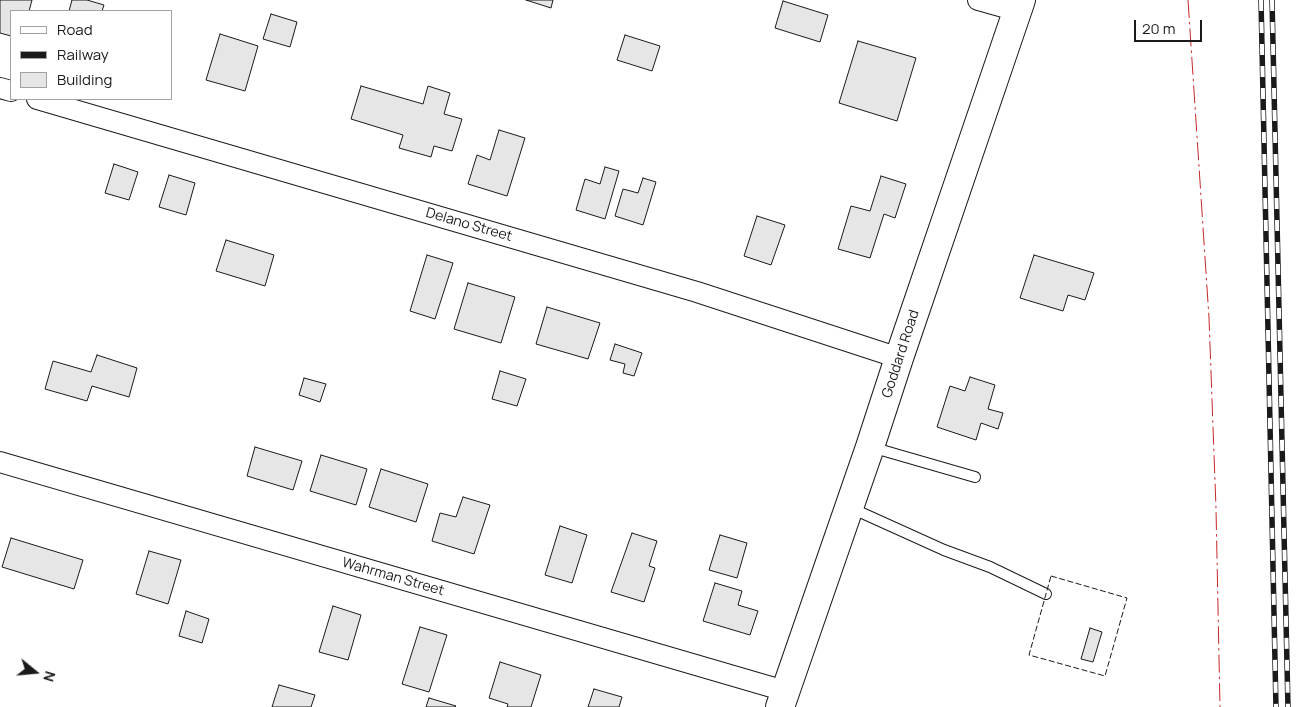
<!DOCTYPE html>
<html>
<head>
<meta charset="utf-8">
<style>
  body { margin:0 }
  #map { position:relative; width:1307px; height:707px; overflow:hidden; background:#fff; font-family:Manrope,sans-serif }
  canvas { display:block }
  .legend { position:absolute; left:10px; top:10px; width:162px; height:90px; box-sizing:border-box; background:#fff; border:1px solid #a3a3a3; margin:0; padding:6px 9px; list-style:none; font-size:15px; color:#1a1a1a }
  .legend li { display:flex; align-items:center; gap:10px; height:25px }
  .legend b { width:25px; border:1px solid #a3a3a3 }
  .north { position:absolute; left:10px; top:647px; width:50px; height:50px; -webkit-text-stroke:4px #fff; paint-order:stroke; rotate:107deg; font-size:14px; font-weight:700; line-height:20px; text-align:center; color:#1a1a1a }
  .north::after { content:''; display:block; margin:auto; width:18px; height:22px; background:#1a1a1a; clip-path:polygon(50% 0,100% 100%,50% 72%,0 100%) }
  .scale { position:absolute; left:1134px; top:20px; width:68px; height:22px; box-sizing:border-box; border:2px solid #1a1a1a; border-top:0; padding-left:6px; font-size:15px; line-height:18px; white-space:nowrap; color:#1a1a1a; -webkit-text-stroke:4px #fff; paint-order:stroke }
</style>
</head>
<body>
<div id="map">
<canvas width="1307" height="707"></canvas>
<ul class="legend">
<li><b style="height:6px;background:#fff"></b>Road</li>
<li><b style="height:6px;background:#1a1a1a"></b>Railway</li>
<li><b style="height:14px;background:#e6e6e6"></b>Building</li>
</ul>
<div class="north">N</div>
<div class="scale">20 m</div>
</div>
<script>
const g = document.querySelector('canvas').getContext('2d');
g.lineJoin = 'round';
function paint(path, color) { g.fillStyle = color; g.fill(path, 'evenodd'); }
const shape = rows => new Path2D(rows.map(r => 'M' + r).join(''));
function trace(path, color, width, dash) { g.strokeStyle = color; g.lineWidth = width; g.lineCap = dash ? 'butt' : 'round'; g.setLineDash(dash || []); g.stroke(path); }
function drawText(font, color, halo, rows, align = 'center') {
  g.font = font + ' Manrope,sans-serif'; g.lineWidth = 4; g.setLineDash([]); g.textBaseline = 'middle'; g.strokeStyle = halo; g.fillStyle = color; for (const [text, x, y, turn = 0] of rows) {
    g.save(); g.translate(x, y); g.rotate((+turn || 0) * Math.PI / 180); g.textAlign = isNaN(turn) ? turn : align; if (halo) g.strokeText(text, 0, 0); g.fillText(text, 0, 0); g.restore();
  }
}
const building = shape([
  [0,0,32,0,29,11,11,11,11,36,0,33,0,0],
  [72,0,87,0,104,5,102,11,69,11,72,0],
  [526,0,553,0,551,8,526,0],
  [783,1,828,15,820,42,775,28,783,1],
  [271,14,297,22,290,47,263,39,271,14],
  [220,34,258,46,245,91,206,80,220,34],
  [625,35,660,46,652,71,617,60,625,35],
  [858,41,916,58,897,121,839,103,858,41],
  [361,86,423,104,428,86,450,93,444,114,462,119,452,151,434,146,431,157,399,148,403,135,351,119,361,86],
  [499,130,525,138,507,196,468,184,477,155,490,160,499,130],
  [114,164,138,172,129,200,105,193,114,164],
  [605,167,619,171,605,219,576,210,585,179,600,184,605,167],
  [169,175,195,183,186,215,159,207,169,175],
  [881,176,906,184,895,218,884,214,870,258,838,249,851,206,870,211,881,176],
  [643,178,656,182,643,225,615,216,623,189,638,193,643,178],
  [757,216,785,225,771,265,744,256,757,216],
  [226,240,274,255,265,286,216,271,226,240],
  [427,255,453,263,435,319,410,311,427,255],
  [1034,255,1094,273,1085,300,1068,295,1063,311,1020,298,1034,255],
  [468,283,515,297,501,343,454,329,468,283],
  [547,307,600,323,588,359,536,344,547,307],
  [615,344,642,353,634,376,623,373,625,364,610,360,615,344],
  [97,355,137,368,129,397,92,386,87,401,45,389,53,361,91,372,97,355],
  [500,371,526,379,517,406,492,399,500,371],
  [970,377,995,385,988,409,1003,413,998,429,981,423,976,440,937,427,950,386,965,391,970,377],
  [304,378,326,384,320,402,299,395,304,378],
  [255,447,302,461,293,490,247,476,255,447],
  [321,455,367,469,356,505,310,491,321,455],
  [381,469,428,484,416,522,369,507,381,469],
  [463,497,490,505,474,554,432,541,440,513,456,517,463,497],
  [560,526,587,535,572,583,545,575,560,526],
  [632,533,657,541,649,566,655,568,644,602,611,592,632,533],
  [720,535,747,543,737,578,709,570,720,535],
  [11,538,83,560,74,589,2,567,11,538],
  [149,551,181,560,168,604,136,594,149,551],
  [715,583,742,591,738,605,758,611,750,635,703,621,715,583],
  [333,606,361,615,348,660,319,652,333,606],
  [186,611,209,619,202,643,179,636,186,611],
  [420,627,447,635,429,692,402,684,420,627],
  [1090,628,1102,632,1093,662,1081,659,1090,628],
  [500,662,541,675,531,707,507,707,508,704,489,698,500,662],
  [279,685,315,695,311,707,272,707,279,685],
  [594,689,622,697,619,707,588,707,594,689],
  [429,698,456,706,455,707,426,707,429,698]
]);
paint(building, '#e6e6e6');
trace(building, '#1a1a1a', 1);
const service = shape([
  [871,447,975,477],
  [851,508,944,550,990,567,1046,594]
]);
const minor = shape([
  [978,0,1017,11],
  [0,88,11,91],
  [37,99,697,292,899,358],
  [0,462,785,691]
]);
const secondary = shape([
  [780,707,870,447,899,358,1021,0]
]);
trace(service, '#1a1a1a', 12);
trace(minor, '#1a1a1a', 22);
trace(secondary, '#1a1a1a', 30);
trace(service, '#fff', 10);
trace(minor, '#fff', 20);
trace(secondary, '#fff', 28);
const rail = shape([
  [1261,0,1276,707],
  [1272,0,1288,707]
]);
trace(rail, '#1a1a1a', 5.5);
trace(rail, '#fff', 4, [11]);
trace(shape([
  [1051,576,1127,598,1105,676,1029,655,1051,576]
]), '#1a1a1a', 1, [6, 2.5]);
trace(shape([
  [1188,0,1209,318,1216,508,1220,707]
]), '#c62828', 1, [18, 4, 2.5, 4]);
drawText('14px', '#1a1a1a', '#fff', [
  ["Delano Street",469,225,16],
  ["Goddard Road",901,354,-72],
  ["Wahrman Street",393,577,16]
]);
</script>
</body>
</html>
